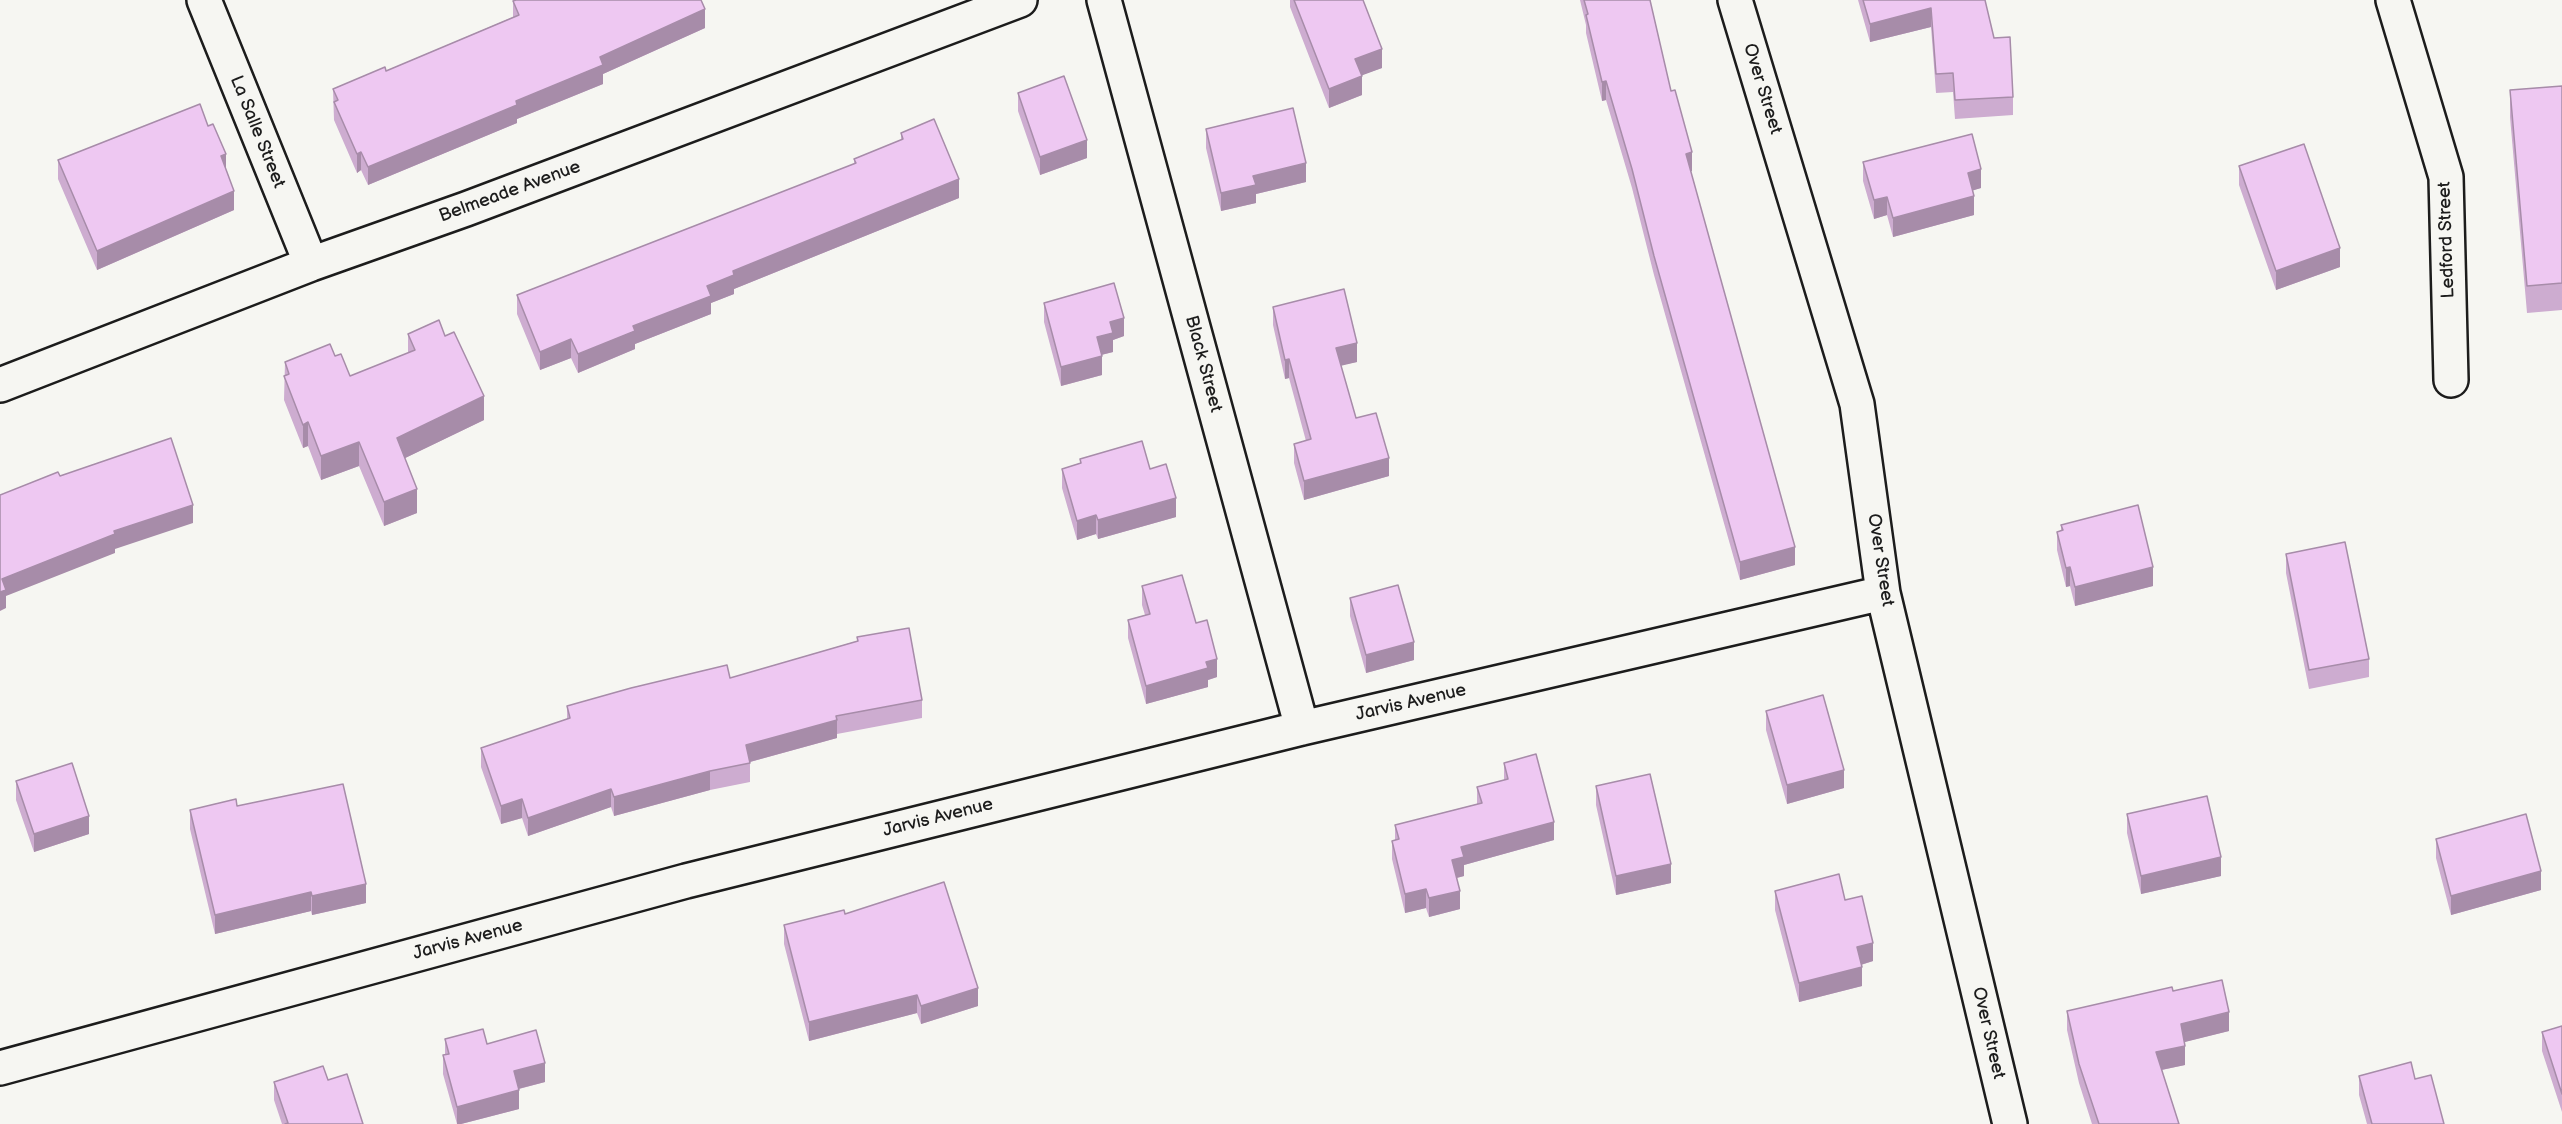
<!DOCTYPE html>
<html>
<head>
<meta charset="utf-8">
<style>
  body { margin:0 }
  canvas { display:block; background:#f6f6f2 }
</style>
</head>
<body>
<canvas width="2562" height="1124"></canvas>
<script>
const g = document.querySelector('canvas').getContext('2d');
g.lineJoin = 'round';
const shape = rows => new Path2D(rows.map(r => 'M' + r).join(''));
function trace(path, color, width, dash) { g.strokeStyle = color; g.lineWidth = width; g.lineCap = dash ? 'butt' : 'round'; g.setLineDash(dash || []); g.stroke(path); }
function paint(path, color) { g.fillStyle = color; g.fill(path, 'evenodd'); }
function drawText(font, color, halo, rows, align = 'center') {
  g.font = font + ' "Balsamiq Sans",sans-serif'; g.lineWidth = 4.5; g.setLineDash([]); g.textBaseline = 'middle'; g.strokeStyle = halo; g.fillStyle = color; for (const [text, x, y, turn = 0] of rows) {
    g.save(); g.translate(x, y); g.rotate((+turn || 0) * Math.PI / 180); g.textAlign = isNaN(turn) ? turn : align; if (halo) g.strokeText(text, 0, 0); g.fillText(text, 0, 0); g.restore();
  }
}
const minor = shape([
  [204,0,311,264],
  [1104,0,1302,728],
  [1735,0,1857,404,1883,593,2010,1124],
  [2393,0,2446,177,2451,380],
  [0,385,311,264,466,209,1020,0],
  [0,1068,686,881,1302,728,1883,593]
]);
trace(minor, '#1c1c1c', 38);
trace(minor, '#f6f6f2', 33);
paint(shape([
  [1290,0,1363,0,1382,68,1361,75,1362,95,1329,108,1290,7],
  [1580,0,1650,0,1671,91,1692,171,1690,171,1795,565,1740,580,1654,275,1632,188,1606,100,1602,101,1586,33,1586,25],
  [1858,0,1985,0,1994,38,2013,97,2013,115,1955,119,1953,92,1936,93,1931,27,1870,42],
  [513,1,705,28,603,74,603,84,517,119,517,123,368,185,361,170,357,173,334,120,333,89,386,71,513,17],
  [2562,86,2562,310,2527,313,2510,117,2510,90],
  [1018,93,1087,158,1040,175,1018,111],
  [1206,129,1306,182,1256,194,1256,203,1221,211,1206,148],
  [901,133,959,198,734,289,734,294,711,303,711,314,635,344,635,349,578,373,571,358,540,370,517,314,517,295,854,164,854,159,901,140],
  [58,160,226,169,234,210,97,270,58,179],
  [1863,162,1981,188,1973,190,1974,215,1893,237,1887,215,1874,219,1863,181],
  [2239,166,2340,267,2276,290,2239,185],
  [1044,303,1124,336,1113,340,1113,352,1101,355,1102,375,1061,386,1044,322],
  [1273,307,1357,362,1341,365,1356,418,1389,476,1304,500,1294,463,1294,444,1306,441,1289,378,1285,379,1273,325],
  [408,334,445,336,484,420,405,458,417,513,384,526,359,466,321,480,308,446,303,448,284,400,285,362,335,356,350,376,408,353],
  [1080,459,1150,469,1176,517,1098,539,1096,534,1077,540,1062,488,1062,469,1080,463],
  [2061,525,2153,586,2075,606,2070,586,2066,587,2057,550,2057,532,2061,531],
  [2286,554,2369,659,2369,677,2309,689,2286,573],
  [1142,586,1196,623,1217,677,1208,680,1208,687,1146,704,1128,638,1128,620,1145,615,1142,605],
  [1350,598,1414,660,1366,673,1350,616],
  [857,637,922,700,922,718,837,734,837,738,750,762,750,782,710,790,614,816,611,807,528,836,522,818,501,824,481,767,481,748,567,719,567,706,730,678,857,641],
  [1766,711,1844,788,1787,804,1766,730],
  [1504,763,1554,840,1464,865,1464,876,1457,878,1460,909,1429,917,1426,908,1405,913,1392,859,1392,841,1395,840,1395,825,1477,804,1477,787,1504,780],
  [16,781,89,834,34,852,16,800],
  [1596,786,1671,883,1616,895,1596,805],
  [237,806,366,903,312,915,311,911,215,934,190,829,190,810],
  [2127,814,2221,876,2141,894,2127,833],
  [2436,839,2541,890,2451,915,2436,858],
  [1775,891,1873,961,1861,965,1862,986,1799,1002,1775,910],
  [845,914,978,1006,921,1024,917,1013,809,1041,784,944,784,925],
  [2173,991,2229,1031,2184,1042,2185,1065,2162,1070,2179,1124,2092,1124,2079,1083,2067,1030,2067,1011],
  [2562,1026,2562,1112,2542,1051,2542,1032],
  [445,1039,487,1044,545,1082,519,1089,519,1109,461,1124,457,1124,443,1074,443,1055,445,1055],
  [2359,1076,2415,1079,2444,1124,2367,1124,2359,1095],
  [328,1080,363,1124,282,1124,274,1100,274,1082]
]), '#cdacd0');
paint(shape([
  [1931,8,1931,27,1870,42,1870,24],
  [705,9,705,28,603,74,603,84,517,119,517,123,368,185,368,167,516,101,600,57],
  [1382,49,1382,68,1355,78,1355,59],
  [1362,76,1362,95,1329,108,1329,89],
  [1606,81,1606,100,1602,101,1602,82],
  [1087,140,1087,158,1040,175,1040,157],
  [361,152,361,170,357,173,357,154],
  [1692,152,1692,171,1686,173,1686,154],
  [226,154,226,173,221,156],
  [1306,163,1306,182,1256,194,1256,203,1221,211,1221,193,1253,176],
  [1981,169,1981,188,1968,192,1968,173],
  [959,179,959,198,734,289,734,294,711,303,711,314,635,344,635,349,578,373,578,354,633,326,733,271],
  [234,191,234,210,97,270,97,251],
  [1974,196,1974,215,1893,237,1893,218],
  [1887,197,1887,215,1874,219,1874,200],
  [2340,248,2340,267,2276,290,2276,271],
  [1124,318,1124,336,1113,340,1113,352,1097,356,1097,337,1110,322],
  [571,339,571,358,540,370,540,352],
  [1357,343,1357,362,1336,367,1336,348],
  [1102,356,1102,375,1061,386,1061,367],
  [1289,359,1289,378,1285,379,1285,360],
  [484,396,484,420,397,462,397,438],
  [308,422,308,446,303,448,303,425],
  [359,442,359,466,321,480,321,456],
  [1389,458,1389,476,1304,500,1304,481],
  [417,489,417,513,384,526,384,502],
  [1176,498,1176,517,1098,539,1098,520],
  [193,505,193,523,115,549,115,553,6,596,6,608,0,611,0,592,2,579,114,531],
  [1096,515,1096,534,1077,540,1077,521],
  [1795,547,1795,565,1740,580,1740,562],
  [2070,567,2070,586,2066,587,2066,568],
  [2153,567,2153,586,2075,606,2075,587],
  [1414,642,1414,660,1366,673,1366,655],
  [1217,659,1217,677,1208,680,1208,687,1146,704,1146,686,1206,662],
  [837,720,837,738,746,763,746,745],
  [1844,770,1844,788,1787,804,1787,785],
  [710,771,710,790,614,816,614,797],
  [611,789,611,807,528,836,528,818],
  [522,799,522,818,501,824,501,806],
  [89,816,89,834,34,852,34,834],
  [1554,822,1554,840,1464,865,1464,876,1452,879,1452,860,1461,847],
  [2221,857,2221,876,2141,894,2141,876],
  [1671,864,1671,883,1616,895,1616,876],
  [2541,871,2541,890,2451,915,2451,896],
  [366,884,366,903,312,915,312,896],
  [1426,889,1426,908,1405,913,1405,894],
  [1460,891,1460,909,1429,917,1429,898],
  [311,892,311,911,215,934,215,915],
  [1873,943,1873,961,1857,966,1857,947],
  [1862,967,1862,986,1799,1002,1799,983],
  [978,988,978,1006,921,1024,921,1006],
  [917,995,917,1013,809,1041,809,1022],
  [2229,1012,2229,1031,2181,1043,2181,1024],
  [2185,1046,2185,1065,2156,1071,2156,1052],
  [545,1063,545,1082,514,1090,514,1071],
  [519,1090,519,1109,461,1124,457,1124,457,1107]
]), '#a78ca9');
const building = shape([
  [516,0,701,0,705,9,600,57,603,65,516,101,517,105,368,167,361,152,357,154,334,102,338,100,333,89,385,67,386,71,519,15,513,1,516,0],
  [1294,0,1363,0,1382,49,1355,59,1362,76,1329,89,1294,0],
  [1584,0,1650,0,1671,91,1675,90,1692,152,1686,154,1795,547,1740,562,1654,256,1632,169,1606,81,1602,82,1586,15,1588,14,1584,0],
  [1863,0,1985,0,1994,38,2010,37,2013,97,1955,100,1953,73,1936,74,1931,8,1870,24,1863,0],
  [1064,76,1087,140,1040,157,1018,93,1064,76],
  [2562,86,2562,283,2527,286,2510,90,2562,86],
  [200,104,208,126,213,124,226,154,221,156,234,191,97,251,58,160,200,104],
  [1293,108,1306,163,1253,176,1256,185,1221,193,1206,129,1293,108],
  [934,119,959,179,733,271,734,275,707,286,711,296,633,326,635,331,578,354,571,339,540,352,517,295,856,163,854,159,903,139,901,133,934,119],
  [1972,134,1981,169,1968,173,1974,196,1893,218,1887,197,1874,200,1863,162,1972,134],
  [2304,144,2340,248,2276,271,2239,166,2304,144],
  [1114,283,1124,318,1110,322,1113,333,1097,337,1102,356,1061,367,1044,303,1114,283],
  [1344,289,1357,343,1336,348,1356,418,1376,413,1389,458,1304,481,1294,444,1311,439,1289,359,1285,360,1273,307,1344,289],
  [439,320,445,336,454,332,484,396,397,438,417,489,384,502,359,442,321,456,308,422,303,425,284,376,289,374,285,362,330,344,335,356,341,354,350,376,415,350,408,334,439,320],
  [171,438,193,505,114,531,115,534,2,579,6,590,0,592,0,495,58,472,60,476,171,438],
  [1142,441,1150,469,1166,464,1176,498,1098,520,1096,515,1077,521,1062,469,1081,463,1080,459,1142,441],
  [2138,505,2153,567,2075,587,2070,567,2066,568,2057,532,2063,530,2061,525,2138,505],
  [2345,542,2369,659,2309,670,2286,554,2345,542],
  [1182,575,1196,623,1207,620,1217,659,1206,662,1208,668,1146,686,1128,620,1150,614,1142,586,1182,575],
  [1398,585,1414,642,1366,655,1350,598,1398,585],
  [909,628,922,700,836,716,837,720,746,745,750,763,710,771,614,797,611,789,528,818,522,799,501,806,481,748,570,718,567,706,631,688,727,665,730,678,858,641,857,637,909,628],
  [1823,695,1844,770,1787,785,1766,711,1823,695],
  [1536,754,1554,822,1461,847,1464,857,1452,860,1460,891,1429,898,1426,889,1405,894,1392,841,1399,839,1395,825,1482,803,1477,787,1508,779,1504,763,1536,754],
  [72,763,89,816,34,834,16,781,72,763],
  [1650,774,1671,864,1616,876,1596,786,1650,774],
  [343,784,366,884,312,896,311,892,215,915,190,810,236,799,237,806,343,784],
  [2207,796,2221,857,2141,876,2127,814,2207,796],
  [2526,814,2541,871,2451,896,2436,839,2526,814],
  [1839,874,1845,900,1862,896,1873,943,1857,947,1862,967,1799,983,1775,891,1839,874],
  [944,882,978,988,921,1006,917,995,809,1022,784,925,844,910,845,914,944,882],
  [2222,980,2229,1012,2181,1024,2185,1046,2156,1052,2179,1124,2099,1124,2079,1064,2067,1011,2172,987,2173,991,2222,980],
  [2562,1026,2562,1094,2542,1032,2562,1026],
  [483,1029,487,1044,536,1030,545,1063,514,1071,519,1090,457,1107,443,1055,449,1054,445,1039,483,1029],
  [2411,1062,2415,1079,2431,1075,2444,1124,2372,1124,2359,1076,2411,1062],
  [323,1066,328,1080,347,1074,363,1124,285,1124,288,1123,274,1082,323,1066]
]);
paint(building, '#eec8f2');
trace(building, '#a78ca9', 1.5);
drawText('18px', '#1c1c1c', '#f6f6f2', [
  ["Over Street",1762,89,73],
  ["La Salle Street",257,132,68],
  ["Belmeade Avenue",510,192,-20],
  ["Ledford Street",2447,240,-92],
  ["Black Street",1203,364,75],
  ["Over Street",1880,560,81],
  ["Jarvis Avenue",1411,703,-13],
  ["Jarvis Avenue",938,818,-14],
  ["Jarvis Avenue",468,940,-15],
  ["Over Street",1988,1033,77]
]);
</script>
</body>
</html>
